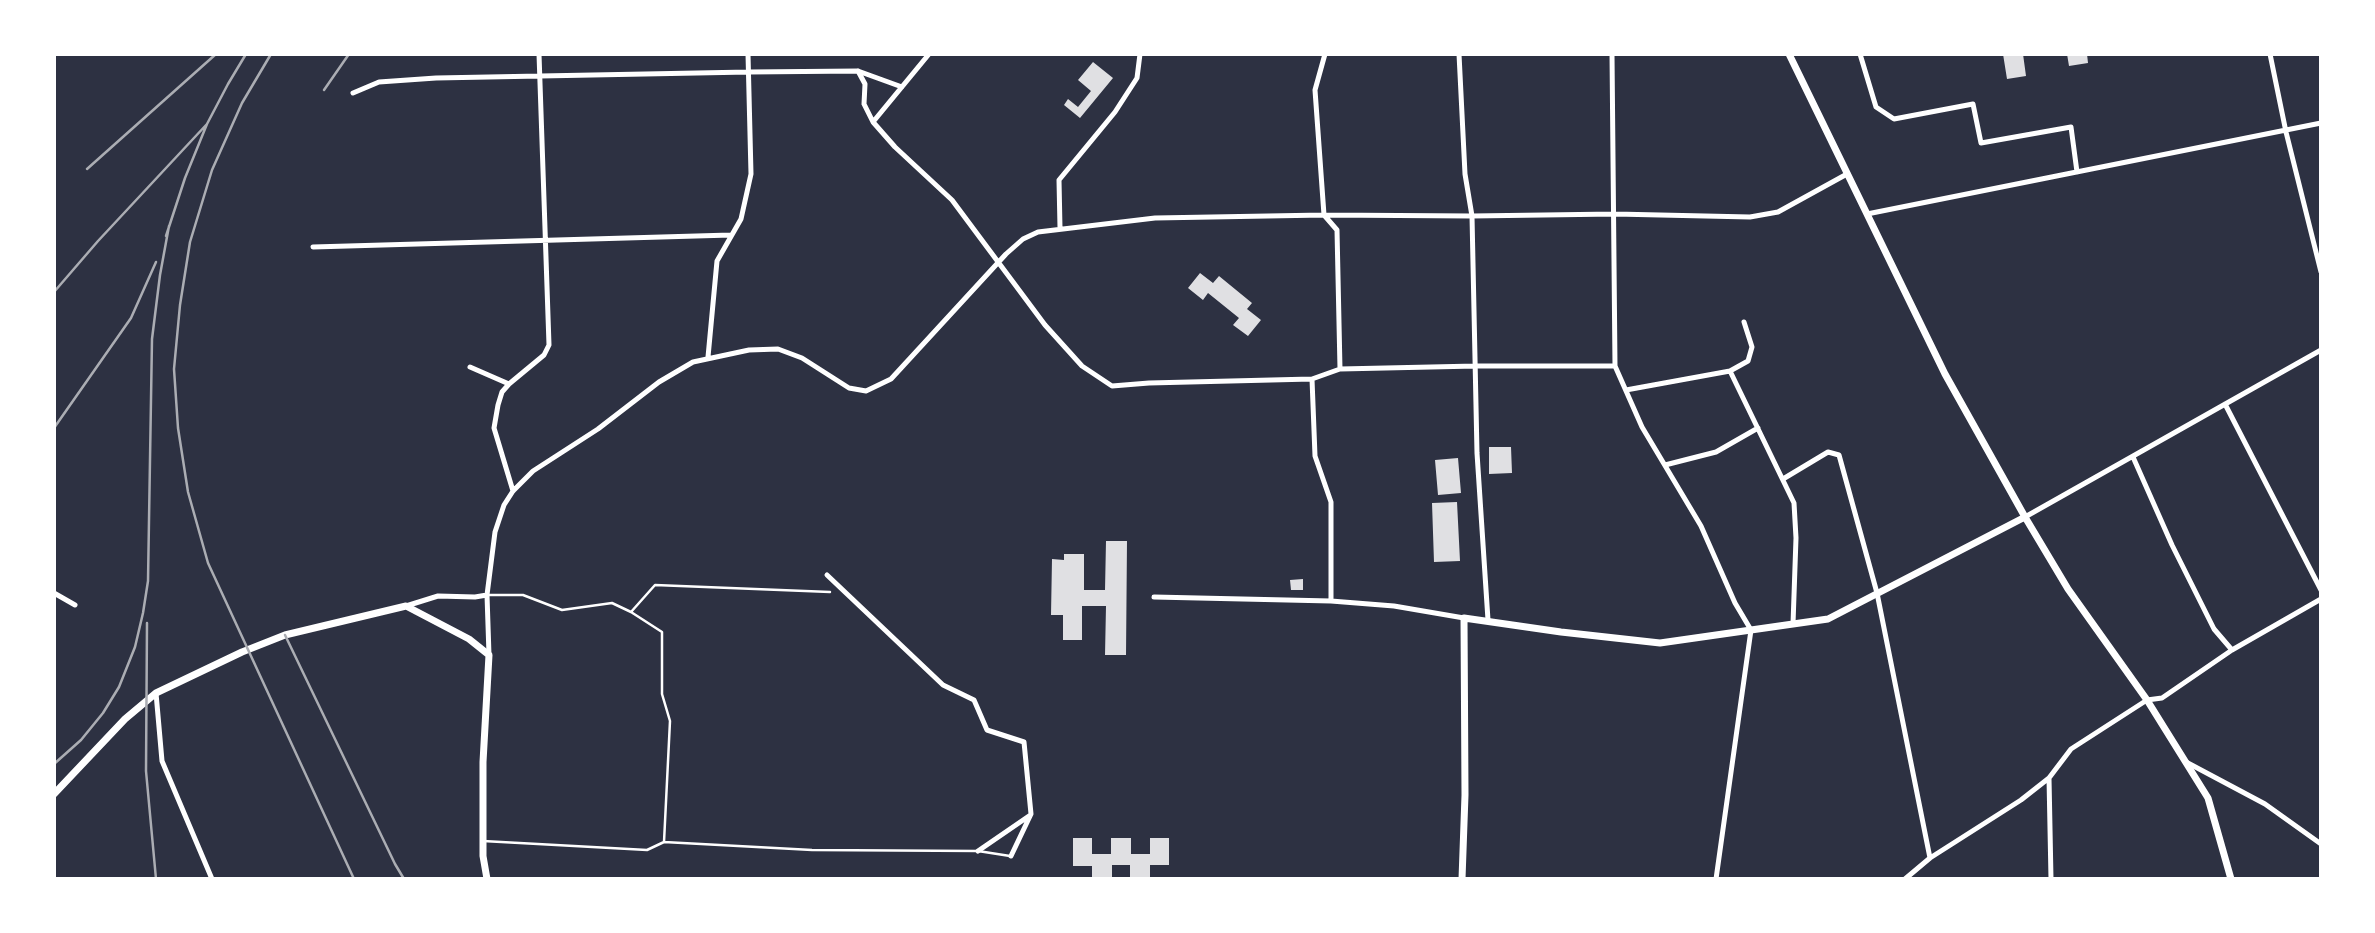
<!DOCTYPE html>
<html>
<head>
<meta charset="utf-8">
<style>
  body { margin:0 }
  #map { position:relative; width:2375px; height:933px; overflow:hidden; background:#2d3142; font-family:Spectral,serif }
  canvas { display:block }
  .frame { position:absolute; inset:0; border:56px solid #fff; pointer-events:none }
</style>
</head>
<body>
<div id="map">
<canvas width="2375" height="933"></canvas>
<div class="frame"></div>
</div>
<script>
const g = document.querySelector('canvas').getContext('2d');
g.lineJoin = 'round';
function paint(path, color) { g.fillStyle = color; g.fill(path, 'evenodd'); }
const shape = rows => new Path2D(rows.map(r => 'M' + r).join(''));
function trace(path, color, width, dash) { g.strokeStyle = color; g.lineWidth = width; g.lineCap = dash ? 'butt' : 'round'; g.setLineDash(dash || []); g.stroke(path); }
paint(shape([
  [2003,54,2023,54,2026,76,2007,79],
  [2067,54,2087,54,2088,63,2069,66],
  [1093,62,1113,78,1080,118,1064,105,1068,99,1078,107,1091,91,1078,80],
  [1200,273,1213,283,1219,276,1252,303,1247,309,1261,320,1248,336,1233,325,1239,318,1208,293,1203,300,1188,288],
  [1489,447,1511,447,1512,473,1489,474],
  [1458,458,1461,493,1438,495,1435,460],
  [1457,502,1460,561,1434,562,1432,503],
  [1106,541,1127,541,1126,655,1105,655,1106,606,1082,606,1082,640,1063,640,1063,615,1051,615,1052,559,1064,560,1064,554,1084,554,1084,590,1105,590],
  [1303,579,1303,590,1291,590,1290,580],
  [1073,838,1092,838,1092,854,1111,854,1111,838,1131,838,1131,854,1150,854,1150,838,1169,838,1169,865,1150,865,1150,879,1130,879,1130,865,1112,865,1112,879,1092,879,1092,866,1073,866]
]), '#e0e0e3');
trace(shape([
  [487,595,523,595,562,610,612,603,631,612,655,585,830,592],
  [631,612,662,632,662,694,670,721,664,842],
  [483,841,647,850,664,842,812,850,978,851,1010,856]
]), '#fff', 2.5);
trace(shape([
  [929,54,873,122,895,147,952,200,1045,325,1082,366,1112,386,1149,383,1312,379,1340,369,1476,366,1615,366],
  [1325,54,1315,90,1324,215,1337,230,1340,369],
  [1459,54,1465,174,1472,216,1477,453,1488,620],
  [1612,54,1615,366,1642,427,1701,526,1735,603,1751,630,1716,879],
  [1860,54,1876,107,1894,119,1973,104,1981,143,2071,127,2077,172],
  [2270,54,2286,132,2321,272],
  [858,71,865,84,864,104,873,122],
  [353,93,379,82,436,78,749,72,858,71,902,87],
  [1867,214,2321,123],
  [1060,228,1059,180,1115,112,1137,78,1140,54],
  [313,247,731,235],
  [708,357,717,261,741,219,751,174,748,54],
  [470,367,509,384],
  [1730,371,1794,503,1796,538,1793,624],
  [1312,379,1315,456,1331,502,1331,601],
  [1626,390,1730,371,1748,361,1752,347,1744,322],
  [2225,404,2321,590],
  [2133,457,2172,545,2214,629,2232,650],
  [1665,465,1716,452,1758,428],
  [1783,479,1828,452,1839,455,1877,593,1930,858],
  [513,491,494,428,498,405,502,392,509,384,544,355,549,345,539,54],
  [2025,517,2321,350],
  [827,575,943,685,974,700,987,730,1024,742,1031,814,1011,856],
  [54,593,75,605],
  [487,595,495,532,504,505,513,491,533,471,598,429,659,382,693,362,749,350,778,349,802,358,849,388,866,391,891,379,1006,254,1023,239,1038,232,1155,218,1324,215,1472,216,1615,214,1750,217,1778,212,1847,174],
  [1154,597,1331,601,1394,606,1464,618],
  [406,606,438,596,475,597,487,595,489,655],
  [156,693,162,761,212,879],
  [2186,762,2265,804,2321,844],
  [2049,778,2051,879],
  [978,851,1029,816],
  [1905,879,1930,858,2021,800,2049,778,2071,749,2147,700,2162,698,2232,650,2321,599]
]), '#fff', 5);
trace(shape([
  [1789,54,1945,374,2025,517,2068,589,2147,700,2208,798,2231,879],
  [54,794,125,719,156,693,242,652,285,635,406,606,469,639,489,655,483,762,483,856,487,879],
  [1462,879,1465,795,1464,618,1561,632,1660,643,1828,619,2025,517]
]), '#fff', 7);
trace(shape([
  [271,54,242,103,212,170,190,242,180,305,174,369,178,428,188,492,208,563,354,879],
  [324,90,349,54],
  [87,169,216,54],
  [166,236,185,178,207,124],
  [54,292,98,241,207,124,228,84,246,54],
  [54,428,131,318,156,262],
  [147,623,146,771,156,879],
  [285,635,395,864,404,879],
  [54,764,81,740,103,713,119,687,135,647,143,613,148,581,152,339,160,275,169,226]
]), '#abadb3', 2.5);
</script>
</body>
</html>
